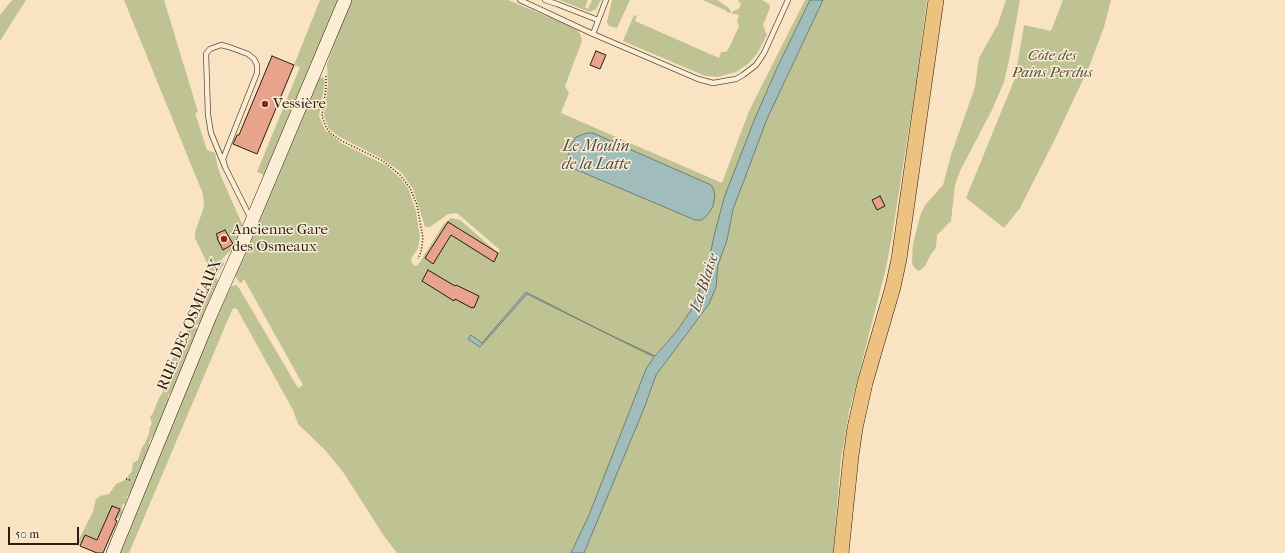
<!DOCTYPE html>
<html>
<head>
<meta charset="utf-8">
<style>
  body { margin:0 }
  #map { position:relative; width:1285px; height:553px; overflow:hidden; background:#fae3c2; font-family:"IM FELL French Canon",serif }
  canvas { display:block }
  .scale { position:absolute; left:8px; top:527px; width:71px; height:18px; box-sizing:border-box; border:2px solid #291e12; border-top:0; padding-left:5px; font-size:12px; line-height:14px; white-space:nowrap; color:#291e12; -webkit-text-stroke:3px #fcedd7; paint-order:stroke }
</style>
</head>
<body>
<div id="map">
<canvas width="1285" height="553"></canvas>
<div class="scale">50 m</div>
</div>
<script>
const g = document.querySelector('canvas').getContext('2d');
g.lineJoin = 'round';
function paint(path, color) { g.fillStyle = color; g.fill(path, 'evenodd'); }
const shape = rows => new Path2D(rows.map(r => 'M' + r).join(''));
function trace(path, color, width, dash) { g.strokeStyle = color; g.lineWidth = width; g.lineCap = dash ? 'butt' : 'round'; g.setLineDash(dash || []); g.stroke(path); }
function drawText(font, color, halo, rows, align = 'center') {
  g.font = font + ' "IM FELL French Canon",serif'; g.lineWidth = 3; g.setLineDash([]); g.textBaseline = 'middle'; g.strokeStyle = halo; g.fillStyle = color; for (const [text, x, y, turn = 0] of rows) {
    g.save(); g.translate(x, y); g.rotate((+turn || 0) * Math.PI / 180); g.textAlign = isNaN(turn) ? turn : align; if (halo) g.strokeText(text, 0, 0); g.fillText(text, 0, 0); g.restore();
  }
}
paint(shape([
  [12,0,26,0,0,41,0,15],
  [124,0,164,0,198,112,195,113,207,150,215,153,218,168,223,181,243,226,239,242,222,259,224,264,215,277,218,280,217,289,214,290,212,298,209,306,206,308,206,314,202,322,195,326,198,332,188,350,188,361,179,375,175,388,168,396,169,403,155,434,152,437,149,443,150,450,132,492,127,497,126,503,122,505,122,514,117,519,107,517,97,540,85,535,81,545,78,541,93,512,96,499,100,496,109,494,116,484,125,480,132,471,133,463,138,460,142,447,144,445,149,434,150,426,152,424,150,416,152,415,159,398,163,392,163,384,168,380,170,374,169,368,173,357,175,354,183,348,183,341,187,331,193,326,193,319,196,310,201,307,200,304,201,302,200,300,205,290,208,288,210,280,214,278,195,238,195,232,204,207,203,194],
  [320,0,340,0,266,176,257,172,300,67,294,65],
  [350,0,508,0,570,26,578,31,581,36,582,41,565,86,569,93,561,113,722,183,749,111,805,0,810,0,777,68,755,118,724,198,714,236,707,271,693,307,677,331,655,356,602,331,527,292,480,347,526,294,654,357,646,369,589,515,571,553,397,553,384,536,343,472,325,450,298,424,293,410,237,309,234,308,232,310,129,553,117,553,215,315,230,288,232,286,236,285,239,288,298,388,303,385,244,279,241,283,239,282,236,277,235,273,319,78,323,77,325,82,319,116,325,130,341,143,387,166,400,178,408,188,416,211,420,237,418,248,411,259,412,264,415,266,418,265,443,225,451,218,460,220,498,253,500,250,457,213,448,214,430,227,425,227,413,189,401,172,381,158,338,136,329,129,324,116,328,85,327,64],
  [559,0,588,0,585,7,588,9,592,0,601,0,596,9,590,12],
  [612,0,630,0,617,28,609,26,607,22],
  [703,0,717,0,729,8,731,12,730,13,727,12,727,11],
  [739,0,762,0,769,4,770,8,763,25,767,35,757,54,748,64,736,72,718,77,705,76,623,41,634,15,637,16,635,21,719,58,721,52,725,52,728,50,739,26,737,21,739,15,735,14,732,14,733,11,737,10,740,7,741,3,738,2],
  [823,0,927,0,916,83,892,236,886,268,849,412,841,459,833,553,584,553,645,406,656,375,709,304,716,287,718,265,727,240,733,209,740,191,767,119],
  [1006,0,1020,0,1009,60,1004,82,992,110,961,169,955,185,951,221,937,235,936,248,931,254,925,266,919,271,917,270,913,266,912,263,913,244,920,216,925,205,943,185,951,155,975,87,979,58,998,24],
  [1063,0,1111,0,1104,27,1089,67,1056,137,1020,208,1004,228,966,198,1015,78,1024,25,1051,31]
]), '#bfc393');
const water = shape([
  [810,0,823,0,767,119,740,191,733,209,727,240,718,265,716,287,709,304,656,375,645,406,584,553,571,553,589,515,646,369,654,357,527,294,480,347,468,339,471,335,482,343,526,292,602,331,655,356,677,331,693,307,707,271,714,236,724,198,755,118,777,68,810,0],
  [587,133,593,133,602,137,711,185,713,188,715,195,713,206,709,213,702,220,695,220,570,167,567,164,567,161,570,146,576,137,587,133]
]);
paint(water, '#a0bdbb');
trace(water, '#707d77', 1);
const building = shape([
  [596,51,606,55,600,69,590,65,596,51],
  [272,56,294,65,257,154,233,144,237,135,239,135,272,56],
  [880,196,885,206,877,210,872,200,880,196],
  [448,222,498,253,494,262,451,235,433,264,425,258,448,222],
  [225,230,233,244,223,250,217,238,218,238,216,234,225,230],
  [428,270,455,286,456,285,479,296,474,308,472,307,472,308,455,299,454,301,422,281,428,270],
  [112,506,120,509,115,520,117,521,103,553,97,553,80,546,85,535,97,540,112,506]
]);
paint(building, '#e7a38c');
trace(building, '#291e12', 1);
const lane = shape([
  [520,0,593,34],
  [545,0,557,4,598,20],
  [606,0,593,34,698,79,713,83,736,79,743,75,756,65,764,53,788,0],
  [225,167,211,133,208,115,206,54,210,49,221,45,229,47,248,54,254,59,257,65,257,73,223,159,225,167,251,219]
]);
const secondary = shape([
  [113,553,210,316,243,242,345,0]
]);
const primary = shape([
  [841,553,851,456,855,428,865,383,893,287,899,259,936,0]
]);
trace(lane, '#5d4f3e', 6);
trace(secondary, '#291e12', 14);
trace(primary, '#291e12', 16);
trace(shape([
  [326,76,326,88,322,116,326,127,330,133,340,140,383,161,400,175,410,188,417,205,423,238,421,252,418,259],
  [126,479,130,480]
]), '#291e12', 1.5, [1, 2]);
trace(lane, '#fcedd7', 4.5);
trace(secondary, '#fcedd7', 13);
trace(primary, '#edc281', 15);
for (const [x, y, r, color] of [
  [265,104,4,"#8f2418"],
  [224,239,4,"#8f2418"]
]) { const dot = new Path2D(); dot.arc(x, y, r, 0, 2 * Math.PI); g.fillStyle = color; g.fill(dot); trace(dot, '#fcedd7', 1.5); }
drawText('italic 15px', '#565039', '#fcedd7', [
  ["Côte des",1052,56],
  ["Pains Perdus",1052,73]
]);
drawText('15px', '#291e12', '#fcedd7', [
  ["Vessière",273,104],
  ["Ancienne Gare",232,230],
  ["des Osmeaux",232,247]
], 'left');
drawText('15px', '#291e12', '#fcedd7', [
  ["RUE DES OSMEAUX",190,325,-67]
]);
drawText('italic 16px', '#4d4e45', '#fcedd7', [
  ["Le Moulin",596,147],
  ["de la Latte",596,165],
  ["La Blaise",705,283,-72]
]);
</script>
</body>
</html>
